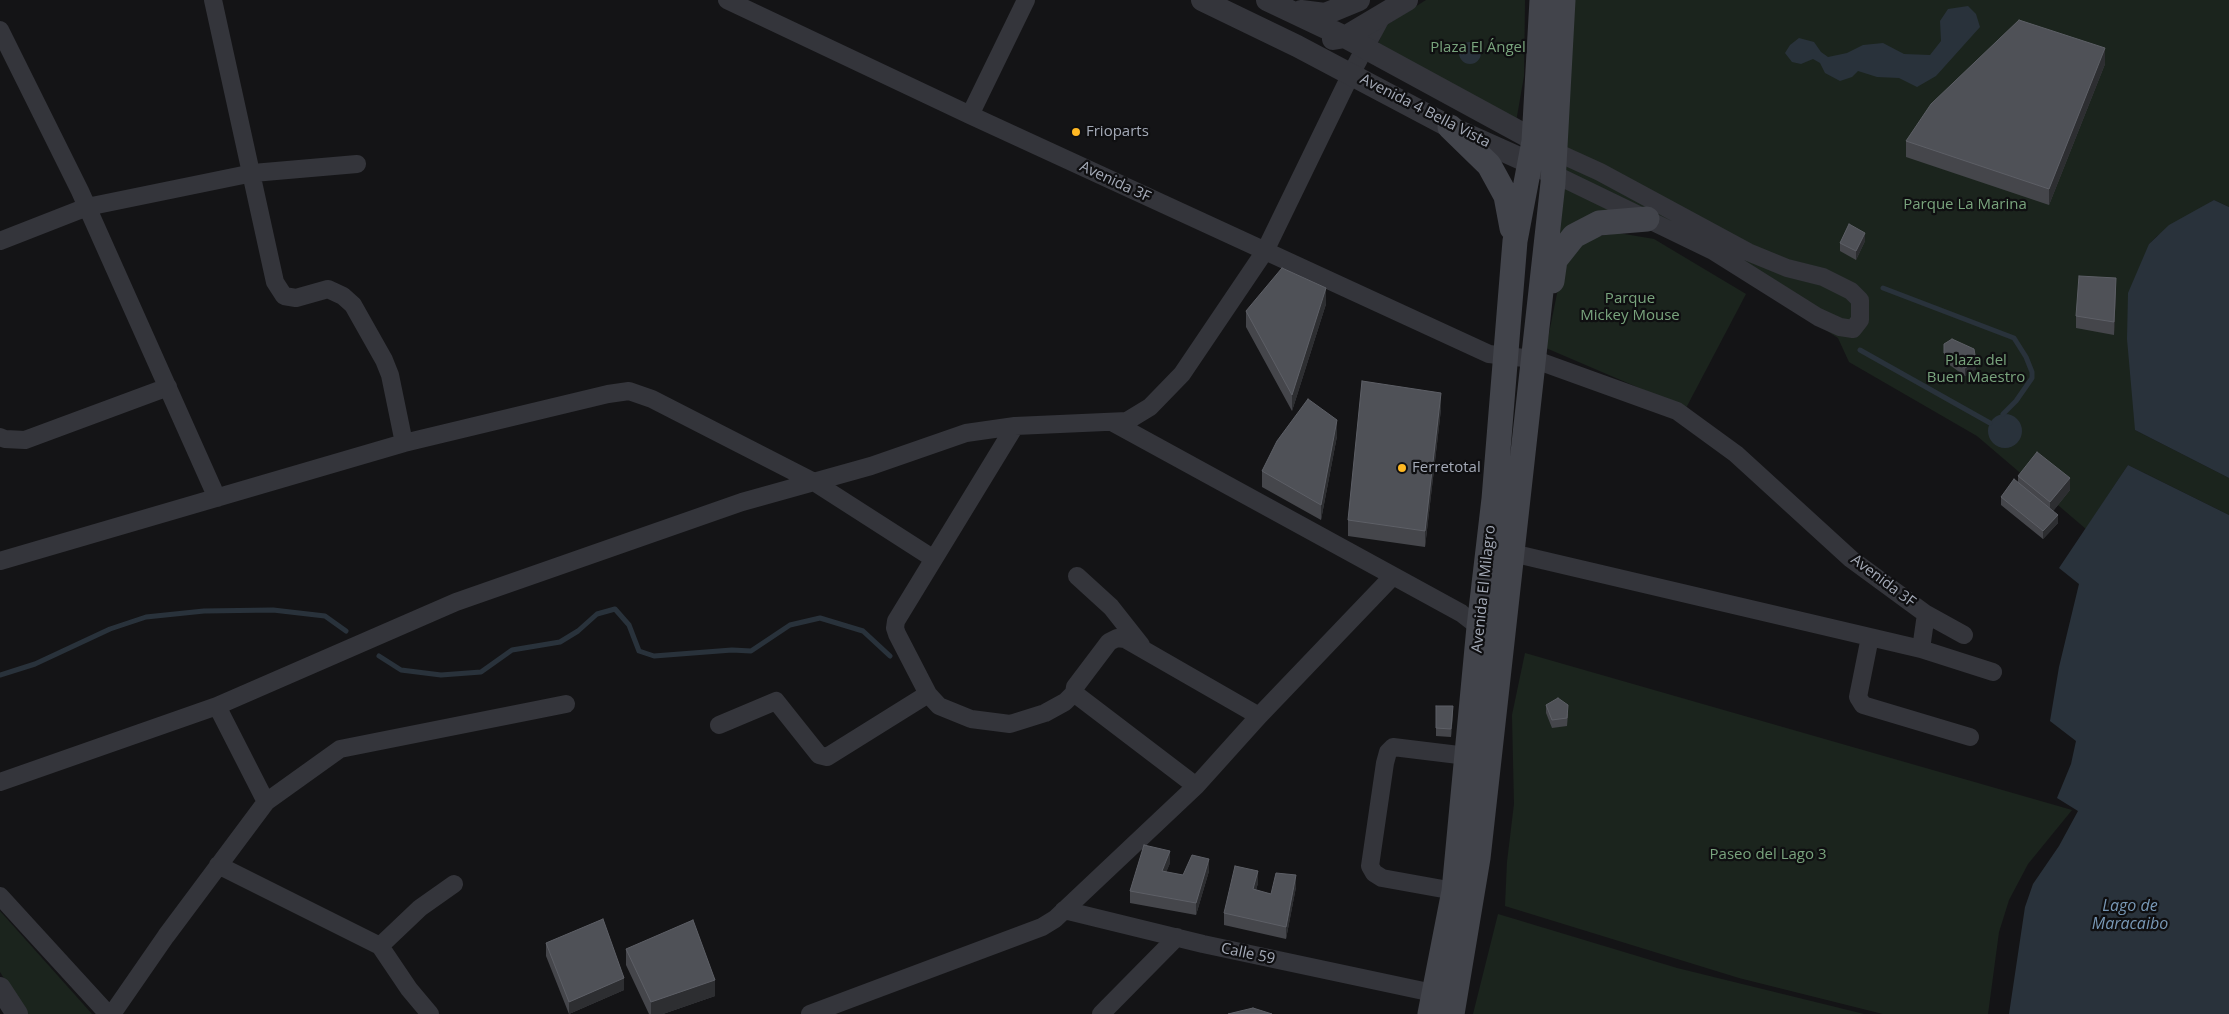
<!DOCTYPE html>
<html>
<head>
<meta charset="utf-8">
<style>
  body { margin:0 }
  canvas { display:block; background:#141416 }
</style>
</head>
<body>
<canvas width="2229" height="1014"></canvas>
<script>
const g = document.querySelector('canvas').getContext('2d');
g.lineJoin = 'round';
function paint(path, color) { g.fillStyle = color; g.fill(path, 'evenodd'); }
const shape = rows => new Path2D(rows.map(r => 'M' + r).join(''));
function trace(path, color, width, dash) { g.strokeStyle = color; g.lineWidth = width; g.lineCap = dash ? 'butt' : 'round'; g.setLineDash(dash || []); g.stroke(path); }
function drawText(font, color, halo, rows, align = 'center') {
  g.font = font + ' "Open Sans",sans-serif'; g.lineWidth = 4.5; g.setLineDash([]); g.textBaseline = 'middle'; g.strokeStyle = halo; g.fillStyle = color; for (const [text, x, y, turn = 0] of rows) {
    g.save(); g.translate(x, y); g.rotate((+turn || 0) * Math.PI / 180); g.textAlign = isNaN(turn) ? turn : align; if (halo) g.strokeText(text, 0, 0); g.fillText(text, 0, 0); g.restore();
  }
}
paint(shape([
  [1426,0,1525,0,1524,76,1516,122,1377,47,1385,26],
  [1567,0,2229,0,2229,207,2214,200,2157,236,2149,244,2135,430,2229,478,2229,515,2128,465,2086,529,1977,436,1849,362,1838,338,1769,293,1700,252,1651,226,1622,226,1556,246],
  [1618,233,1654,239,1746,294,1686,408,1546,348,1562,269,1573,251,1593,237],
  [1525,653,2072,810,2028,864,2009,900,1999,932,1988,1014,1883,1014,1739,978,1505,906,1507,862,1514,804,1512,715],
  [0,911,92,1014,27,1014,0,972],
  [1498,914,1677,968,1864,1014,1473,1014]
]), '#1b241d');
paint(shape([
  [1968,6,1976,14,1980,27,1936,76,1917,87,1899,78,1877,77,1858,71,1852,77,1840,81,1825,73,1820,63,1813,59,1801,64,1792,62,1785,53,1790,45,1799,38,1814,42,1821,52,1828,57,1847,53,1863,45,1883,43,1904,54,1930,55,1941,41,1940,21,1948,9],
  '1459 53a11 11 0 1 1 22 0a11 11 0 1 1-22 0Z',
  [2214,200,2229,207,2229,478,2135,430,2127,339,2128,293,2149,244,2169,225],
  '1988 431a17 17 0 1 1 34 0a17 17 0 1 1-34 0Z',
  [2128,465,2229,515,2229,1014,2009,1014,2025,907,2033,884,2059,846,2078,811,2057,798,2071,764,2076,741,2050,721,2059,667,2079,584,2059,568]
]), '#29323b');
trace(shape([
  [1883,288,2014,338,2026,357,2032,372,2032,378,2016,401,2003,414],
  [1860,350,1990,423],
  [379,656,401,670,441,675,481,672,512,650,560,642,578,631,597,614,615,609,629,625,639,651,654,656,732,650,751,651,790,625,820,618,863,631,890,656],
  [0,675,35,664,110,629,146,617,204,611,273,610,325,616,346,631]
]), '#29323b', 5);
trace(shape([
  [213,0,275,282,284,296,296,298,328,289,343,296,353,305,384,360,390,375,404,443],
  [727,0,970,115,1489,354,1533,359,1677,411,1736,454,1851,559,1926,614,1921,649,1512,553],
  [0,30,80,191,217,498],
  [970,115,1026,0],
  [1554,174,1713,251,1818,317,1840,327,1853,329,1860,320,1860,300,1851,291,1823,277,1787,268,1748,252,1600,172,1556,152],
  [0,241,87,207,253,173,357,164],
  [1112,422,1461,613,1479,627],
  [0,437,5,439,25,440,168,387],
  [0,561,404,443,608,394,629,391,652,399,814,482,934,559],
  [1077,576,1111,607,1141,645],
  [1926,614,1964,635],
  [1870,637,1858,697,1863,705,1970,737],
  [1921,649,1993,672],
  [928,694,939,706,971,719,1010,724,1045,713,1065,702,1074,693],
  [217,706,266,802],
  [719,725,776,701,819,755,827,757,928,694,897,634,895,628,896,621,1015,426],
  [0,782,217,706,456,602,742,502,871,466,966,433,1015,426,1127,421,1150,407,1182,374,1265,251,1351,74,1382,16],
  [1196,786,1074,693,1075,687,1109,642,1117,638,1125,639,1259,716],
  [218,865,380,946,409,989,430,1014],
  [1454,891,1382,878,1374,873,1370,866,1385,763,1388,752,1393,747,1467,756],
  [0,896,108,1014],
  [1064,910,1203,944,1433,993],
  [380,946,420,908,454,884],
  [112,1014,166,936,266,802,340,749,566,704],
  [810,1014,1042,927,1055,919,1196,786,1259,716,1393,576],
  [1101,1014,1177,937]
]), '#34353b', 18);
trace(shape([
  [1202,0,1297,46,1450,127,1546,170],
  [1267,0,1345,37,1549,148],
  [1301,11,1325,14,1359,0],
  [1333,39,1345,37,1407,0],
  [0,988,17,1014]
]), '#34353b', 22);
trace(shape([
  [1450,127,1489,165,1506,196,1512,228],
  [1552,281,1555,260,1574,236,1599,223,1647,219],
  [1430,1014,1454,891,1479,627,1494,499,1515,241,1534,141,1542,0],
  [1452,1014,1478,858,1553,183,1563,0]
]), '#42444b', 25);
paint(shape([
  [2105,64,2049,205,1906,157,1906,141],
  [1865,241,1856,260,1840,251,1840,243],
  [2116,290,2114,335,2076,328,2076,316],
  [1326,304,1292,411,1246,327,1246,311],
  [1944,344,1976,369,1965,376,1944,361],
  [1441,409,1425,547,1348,536,1348,520],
  [1337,436,1321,520,1262,487,1262,471],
  [2018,476,2070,490,2053,511,2058,523,2043,539,2001,505,2001,497,2018,482],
  [1546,705,1568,714,1567,726,1552,728,1546,713],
  [1436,706,1453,714,1451,737,1436,736],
  [1170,863,1166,872,1183,875,1209,871,1196,915,1130,903,1130,891],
  [1258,883,1256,890,1271,894,1296,887,1286,939,1224,925,1224,913],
  [546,943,624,990,569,1014,546,956],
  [626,949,715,996,663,1014,649,1014,626,965]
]), '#45464b');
paint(shape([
  [2105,48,2105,64,2049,205,2049,189],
  [1865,233,1865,241,1856,260,1856,251],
  [2116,278,2116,290,2114,335,2114,322],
  [1326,288,1326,304,1292,411,1292,395],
  [1976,361,1976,369,1965,376,1965,368],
  [1441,393,1441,409,1425,547,1425,531],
  [1337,420,1337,436,1321,520,1321,505],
  [2070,478,2070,490,2050,515,2050,502],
  [2058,515,2058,523,2043,539,2043,531],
  [1453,706,1453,714,1451,737,1451,729],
  [1170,851,1170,863,1162,883,1162,871],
  [1209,859,1209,871,1196,915,1196,903],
  [1258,871,1258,883,1253,901,1253,889],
  [1296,875,1296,887,1286,939,1286,927],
  [624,978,624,990,569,1014,569,1002],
  [715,980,715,996,663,1014,651,1014,651,1002]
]), '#2d2e31');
const building = shape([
  [2019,20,2105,48,2049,189,1906,141,1931,104,2019,20],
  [1849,224,1865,233,1856,251,1840,243,1849,224],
  [1282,268,1326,288,1292,395,1246,311,1282,268],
  [2079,276,2116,278,2114,322,2076,316,2079,276],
  [1952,339,1974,349,1976,361,1965,368,1944,353,1944,344,1952,339],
  [1362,381,1441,393,1425,531,1348,520,1362,381],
  [1308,399,1337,420,1321,505,1262,471,1277,441,1308,399],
  [2037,452,2070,478,2050,502,2018,476,2037,452],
  [2014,479,2058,515,2043,531,2001,497,2014,479],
  [1558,698,1568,705,1567,718,1552,720,1546,705,1558,698],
  [1436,706,1453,706,1451,729,1436,728,1436,706],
  [1144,845,1170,851,1162,871,1183,875,1192,855,1209,859,1196,903,1130,891,1144,845],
  [1235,866,1258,871,1253,889,1271,894,1276,873,1296,875,1286,927,1224,913,1235,866],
  [603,919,624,978,569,1002,546,943,603,919],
  [693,920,715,980,651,1002,626,949,693,920],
  [1253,1008,1272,1014,1228,1014,1253,1008]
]);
paint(building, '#4f5157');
trace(building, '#5d5f66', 1);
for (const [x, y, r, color] of [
  [1076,132,5,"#ffb823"],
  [1402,468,5,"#ffb823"]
]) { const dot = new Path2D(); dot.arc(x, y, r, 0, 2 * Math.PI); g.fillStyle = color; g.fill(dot); trace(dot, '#0f0f11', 2); }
drawText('15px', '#79a47d', '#0f0f11', [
  ["Plaza El Ángel",1478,48],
  ["Parque La Marina",1965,205],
  ["Parque",1630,299],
  ["Mickey Mouse",1630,316],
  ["Plaza del",1976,361],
  ["Buen Maestro",1976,378],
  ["Paseo del Lago 3",1768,855]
]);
drawText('15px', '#a4aab7', '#0f0f11', [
  ["Avenida 4 Bella Vista",1425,111,27],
  ["Avenida 3F",1115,182,25],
  ["Avenida 3F",1883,581,37],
  ["Avenida El Milagro",1484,589,-84],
  ["Calle 59",1248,954,12]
]);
drawText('15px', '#a4aab7', '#0f0f11', [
  ["Frioparts",1086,132],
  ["Ferretotal",1412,468]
], 'left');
drawText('italic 16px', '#7898b6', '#0f0f11', [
  ["Lago de",2130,906],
  ["Maracaibo",2130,924]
]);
</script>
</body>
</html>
